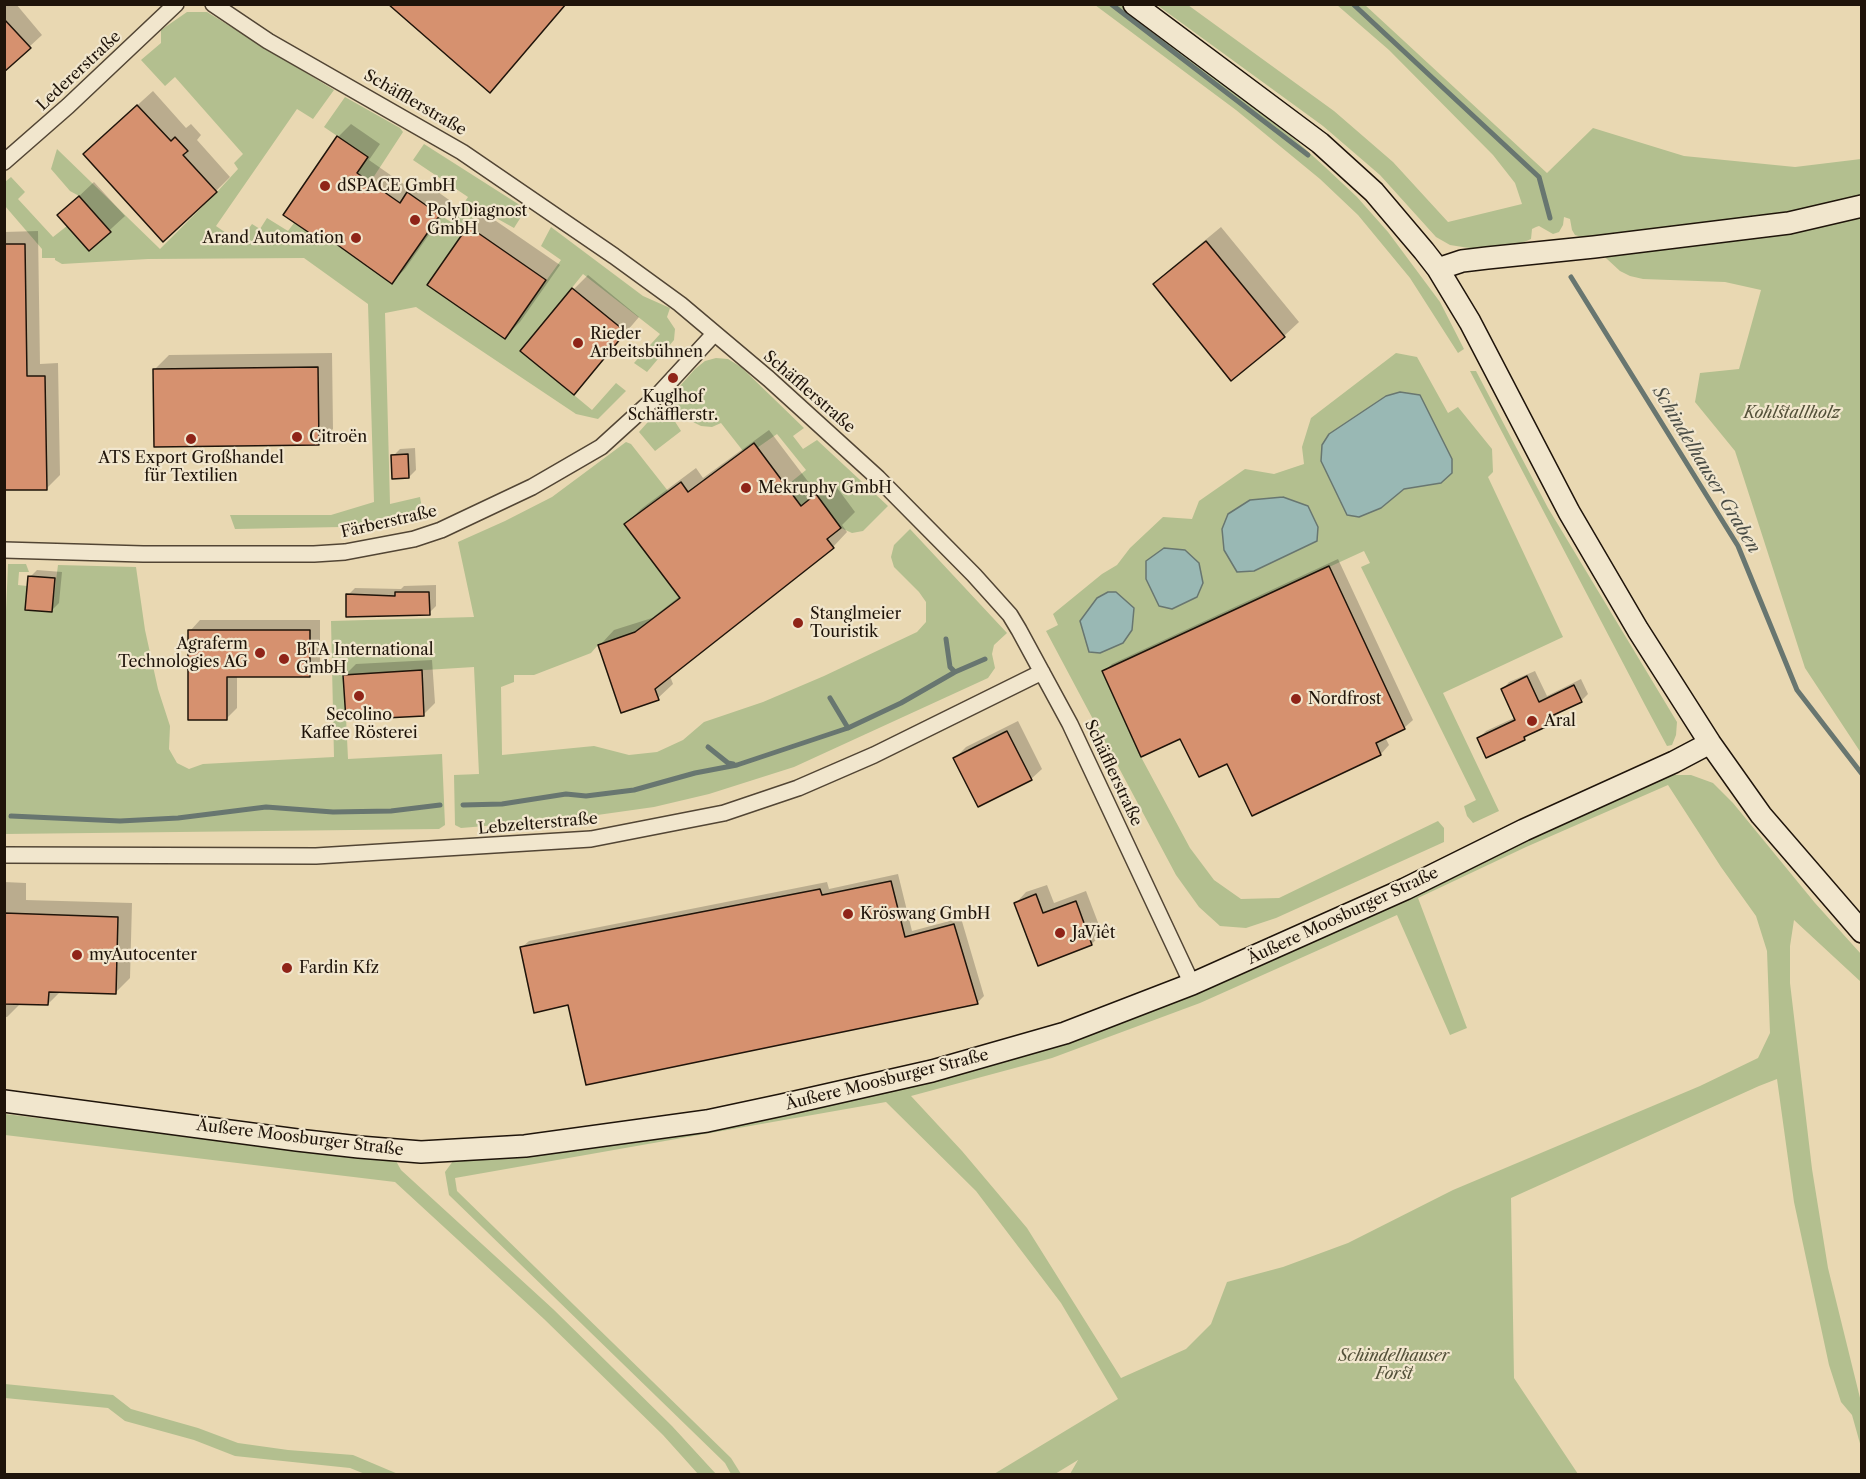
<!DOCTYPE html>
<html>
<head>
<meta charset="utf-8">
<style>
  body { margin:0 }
  #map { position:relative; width:1866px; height:1479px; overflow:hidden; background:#e9d8b2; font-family:"Libre Caslon Text",serif }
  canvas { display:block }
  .frame { position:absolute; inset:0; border:6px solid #1f140a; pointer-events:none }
</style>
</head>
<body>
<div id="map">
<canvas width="1866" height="1479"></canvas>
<div class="frame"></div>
</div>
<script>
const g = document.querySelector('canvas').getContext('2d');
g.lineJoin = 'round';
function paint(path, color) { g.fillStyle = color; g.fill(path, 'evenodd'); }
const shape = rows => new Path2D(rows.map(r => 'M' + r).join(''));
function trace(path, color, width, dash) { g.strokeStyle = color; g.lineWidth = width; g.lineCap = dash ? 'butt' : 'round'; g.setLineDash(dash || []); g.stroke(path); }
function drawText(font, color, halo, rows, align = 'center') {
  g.font = font + ' "Libre Caslon Text",serif'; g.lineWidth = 4.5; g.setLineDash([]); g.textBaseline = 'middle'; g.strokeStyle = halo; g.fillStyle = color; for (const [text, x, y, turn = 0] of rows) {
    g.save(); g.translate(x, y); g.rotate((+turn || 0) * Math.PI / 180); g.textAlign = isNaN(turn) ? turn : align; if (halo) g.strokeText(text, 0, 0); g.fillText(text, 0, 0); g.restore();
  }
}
paint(shape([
  [1095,5,1121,5,1292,137,1325,167,1357,197,1388,232,1440,302,1464,349,1458,353,1410,278,1358,215,1320,179,1236,110],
  [1157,5,1188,5,1334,111,1393,162,1448,222,1522,204,1515,183,1493,155,1389,50,1337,5,1365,5,1547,173,1593,128,1684,156,1795,167,1861,159,1861,196,1769,217,1585,238,1575,235,1572,230,1570,219,1564,217,1563,225,1559,232,1553,234,1539,226,1536,227,1532,229,1531,239,1522,243,1490,248,1469,248,1450,245,1436,237,1380,175,1323,126],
  [187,12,207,12,334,90,313,119,297,109,216,226,239,242,252,224,260,229,267,218,288,231,294,223,315,236,368,157,324,127,345,97,400,128,403,132,371,181,373,185,333,242,392,284,440,215,451,222,468,197,413,160,424,144,526,209,514,228,480,209,427,285,505,338,561,260,541,246,551,227,643,296,670,308,667,317,675,329,674,340,647,372,634,363,660,334,583,274,521,351,592,410,616,383,626,391,598,419,576,414,416,307,385,313,390,504,420,497,422,508,384,521,341,527,235,529,230,515,331,515,374,502,368,304,304,258,148,259,62,264,55,260,55,258,42,258,42,249,5,206,5,182,11,177,25,192,18,199,53,237,67,226,89,251,111,232,79,196,70,191,51,169,57,149,160,249,217,192,238,169,234,163,243,154,175,77,165,86,141,60,161,43,161,30],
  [1861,213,1861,753,1805,668,1735,451,1695,402,1700,373,1739,369,1761,290,1725,282,1643,279,1630,276,1620,271,1594,247],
  [1396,353,1417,357,1448,413,1458,407,1492,449,1493,472,1488,477,1563,637,1443,693,1499,811,1473,823,1467,816,1464,806,1476,800,1361,567,1370,563,1364,551,1102,671,1141,757,1190,848,1214,880,1241,899,1279,898,1438,821,1444,828,1444,842,1276,918,1246,928,1220,926,1199,907,1176,875,1046,631,1058,625,1053,614,1102,574,1117,565,1130,548,1163,517,1192,519,1199,501,1245,469,1274,474,1304,464,1302,447,1311,418],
  [1329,434,1441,483,1404,489,1381,508,1359,517,1347,515],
  [716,358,728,359,741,367,804,428,793,436,803,449,817,440,888,506,863,531,852,533,841,528,816,494,635,632,598,645,591,653,534,675,514,675,514,682,501,687,502,755,594,746,629,755,657,752,683,740,704,722,763,702,824,676,917,632,926,622,926,602,919,592,894,567,891,557,894,545,910,529,1007,633,994,645,992,654,995,668,988,678,794,767,709,794,654,807,569,819,461,828,455,825,454,775,479,774,474,667,344,675,348,759,442,754,445,825,439,829,5,834,4,658,8,564,26,564,29,572,19,572,18,585,27,586,52,612,58,565,136,567,145,630,158,689,170,726,169,749,177,763,189,769,203,764,334,757,331,621,474,617,458,542,505,521,552,497,626,442,631,444,668,491,624,524,786,486,806,470,777,434,757,448,754,443,743,451,721,423,712,427,701,426,693,422,683,413,674,420,681,431,655,451,639,432,695,369,705,361],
  [1470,371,1476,371,1548,508,1677,722,1676,735,1672,745,1667,746,1645,705],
  [1674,775,1691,775,1713,783,1733,803,1815,903,1861,954,1861,982,1794,920,1790,946,1790,983,1812,1169,1828,1268,1861,1402,1861,1447,1852,1415,1841,1402,1829,1365,1794,1202,1777,1079,1759,1086,1511,1198,1514,1378,1578,1474,1070,1474,1078,1460,1055,1474,994,1474,1118,1399,1061,1303,976,1191,886,1102,455,1178,457,1191,731,1458,741,1474,731,1474,725,1463,449,1195,445,1172,453,1161,614,1143,1052,1044,1221,983,1398,903,1641,786],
  [1668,785,1721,867,1756,916,1767,951,1770,1033,1758,1058,1700,1086,1453,1190,1348,1243,1283,1267,1227,1282,1211,1324,1186,1349,1121,1378,1027,1228,962,1151,911,1096,1052,1058,1200,1003,1397,915,1450,1035,1467,1028,1418,898,1526,847],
  [5,1114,396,1161,401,1170,553,1309,672,1426,716,1474,698,1474,663,1435,544,1319,395,1182,5,1135],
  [5,1384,113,1395,131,1409,198,1428,238,1443,288,1450,353,1455,398,1474,365,1474,350,1468,235,1456,194,1440,125,1421,108,1408,5,1398]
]), '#b3bf8f');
const water = shape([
  [1400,392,1420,395,1452,459,1452,473,1441,483,1404,489,1381,508,1359,517,1347,515,1321,461,1322,445,1329,434,1386,396,1400,392],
  [1283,497,1308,506,1318,527,1317,541,1254,571,1237,572,1224,550,1222,529,1228,514,1250,500,1283,497],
  [1164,548,1185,550,1199,563,1203,583,1197,597,1172,609,1159,606,1146,579,1146,561,1164,548],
  [1108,592,1116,592,1134,608,1132,630,1123,643,1100,653,1089,652,1080,621,1097,598,1108,592]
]);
paint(water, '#99b8b4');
trace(water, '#687670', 1.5);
paint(shape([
  [4,4,16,4,42,35,4,70],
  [153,91,186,128,191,124,201,135,197,140,230,177,216,191,99,140],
  [351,124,380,144,369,160,412,190,421,180,452,202,405,269,392,282,318,230,285,215,338,137],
  [94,182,125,216,89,249,59,215],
  [483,212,560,265,520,322,505,337,469,227],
  [1221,227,1299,322,1284,336,1155,284,1169,270],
  [38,231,40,364,58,363,60,475,47,488,4,489,4,232],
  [588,275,639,317,574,393,574,289],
  [332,353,333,429,318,444,155,369,169,355],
  [769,430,816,492,832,481,855,512,842,525,847,532,833,547,670,676,673,684,658,698,600,645,614,630,652,618,680,596,626,524,641,509,696,468,703,478],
  [415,448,416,470,409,477,393,456,400,449],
  [1338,559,1413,720,1404,728,1385,737,1389,745,1381,754,1252,814,1228,762,1181,737,1104,672,1112,664],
  [37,570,62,572,59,603,52,610,30,577],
  [436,585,436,606,429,613,348,595,355,588,401,589,404,586],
  [200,620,320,620,320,665,309,676,237,676,237,708,226,719,190,631],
  [432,660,435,703,424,714,345,675,356,664],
  [1535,671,1547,696,1581,679,1588,694,1581,701,1555,713,1557,717,1550,724,1531,733,1524,739,1479,738,1486,731,1516,717,1503,689,1509,682],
  [1018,721,1042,769,1031,779,955,758,966,747],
  [898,874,912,931,961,918,984,996,977,1003,569,1003,521,948,529,941,827,882,829,889],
  [4,882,26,883,26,900,132,903,130,978,115,993,61,991,48,1004,21,1003,7,1017,4,1017],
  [1047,885,1054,903,1086,891,1102,933,1092,944,1039,964,1016,903,1026,892]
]), '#0003');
trace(shape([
  [1111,4,1308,155],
  [1353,4,1539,177,1550,218],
  [1571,277,1738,546,1797,690,1862,774],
  [946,639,950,667,955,672],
  [830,698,848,728],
  [708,747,728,763,733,764],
  [463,805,502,804,566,794,586,796,634,790,695,773,737,765,848,728,901,703,955,672,985,659],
  [11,816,120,821,178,818,266,807,333,812,391,811,440,805]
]), '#687670', 5);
const building = shape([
  [388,4,566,4,490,93,388,4],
  [4,19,31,48,4,72,4,19],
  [137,105,171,141,175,137,188,151,183,155,217,192,163,242,83,154,137,105],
  [337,136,368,157,357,173,400,203,407,192,440,215,392,284,318,231,314,236,283,215,337,136],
  [79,196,111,232,89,251,57,215,79,196],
  [468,226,546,280,505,339,427,285,468,226],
  [1206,241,1285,337,1231,381,1153,284,1206,241],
  [4,244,25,244,27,376,45,376,47,490,4,490,4,244],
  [572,288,626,332,574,395,520,351,572,288],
  [318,367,319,445,154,447,153,369,318,367],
  [754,443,801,506,816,494,841,528,827,539,834,548,655,689,659,700,621,713,598,645,635,632,680,598,624,524,681,482,688,492,754,443],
  [408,454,409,478,392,479,391,455,408,454],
  [1329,566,1405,729,1376,743,1381,755,1252,816,1227,764,1199,777,1180,739,1141,757,1102,671,1329,566],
  [28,576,55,578,52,612,25,610,28,576],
  [395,592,429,592,430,615,346,617,346,594,395,596,395,592],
  [188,630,310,630,310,677,227,677,227,720,188,720,188,630],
  [422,670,424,716,346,720,343,675,422,670],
  [1527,676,1539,702,1574,685,1582,702,1547,718,1550,725,1524,737,1525,740,1486,758,1477,738,1515,720,1501,689,1527,676],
  [1007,731,1032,780,978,807,953,758,1007,731],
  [891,881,905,937,954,924,978,1004,586,1085,568,1005,534,1013,520,947,820,889,822,895,891,881],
  [1036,894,1043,913,1076,901,1092,945,1038,966,1014,903,1036,894],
  [4,913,118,917,116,994,49,992,48,1005,4,1004,4,913]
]);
paint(building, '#d6916f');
trace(building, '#1f140a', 1.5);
const street = shape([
  [213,4,268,41,462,152,614,256,680,304,769,379,878,478,974,575,1010,615,1019,630,1070,724,1192,984],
  [4,162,68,106,176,4],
  [4,550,143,554,314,554,345,552,414,539,441,530,532,487,601,447,656,397,714,334],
  [4,855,316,856,591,839,724,813,798,788,874,755,1042,672]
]);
const secondary = shape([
  [1134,4,1320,143,1374,192,1424,251,1438,269,1470,322,1569,512,1638,630,1710,743,1761,815,1862,932],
  [1438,269,1462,261,1487,258,1594,247,1789,223,1862,206],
  [4,1101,297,1140,359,1147,421,1152,525,1146,707,1121,782,1105,932,1071,1065,1033,1192,984,1405,889,1524,830,1674,762,1710,743]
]);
trace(street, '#524534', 18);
trace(secondary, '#1f140a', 24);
trace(street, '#f1e6cd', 15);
trace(secondary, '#f1e6cd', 21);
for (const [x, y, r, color] of [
  [325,186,6,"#8f2418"],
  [415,220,6,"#8f2418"],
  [356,238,6,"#8f2418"],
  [578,343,6,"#8f2418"],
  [673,378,6,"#8f2418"],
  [297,437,6,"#8f2418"],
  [191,439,6,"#8f2418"],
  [746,488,6,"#8f2418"],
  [798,623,6,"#8f2418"],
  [260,653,6,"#8f2418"],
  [284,659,6,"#8f2418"],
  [359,696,6,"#8f2418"],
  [1296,699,6,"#8f2418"],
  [1532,721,6,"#8f2418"],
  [848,914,6,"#8f2418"],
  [1060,933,6,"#8f2418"],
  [77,955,6,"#8f2418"],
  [287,968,6,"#8f2418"]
]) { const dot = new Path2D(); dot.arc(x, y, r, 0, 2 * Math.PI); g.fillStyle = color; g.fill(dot); trace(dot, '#f1e6cd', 2); }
drawText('16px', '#1f140a', '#f1e6cd', [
  ["Ledererstraße",79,71,-43],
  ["Schäfflerstraße",415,103,30],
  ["Schäfflerstraße",809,392,41],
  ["Färberstraße",389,522,-13],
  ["Schäfflerstraße",1113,773,65],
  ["Lebzelterstraße",538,824,-5],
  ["Äußere Moosburger Straße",1343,916,-25],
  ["Äußere Moosburger Straße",887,1080,-14],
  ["Äußere Moosburger Straße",300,1138,7]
]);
drawText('16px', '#1f140a', '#f1e6cd', [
  ["dSPACE GmbH",337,186],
  ["PolyDiagnost",427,211],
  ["GmbH",427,229],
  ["Arand Automation",344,238,"right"],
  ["Rieder",590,334],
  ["Arbeitsbühnen",590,352],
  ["Kuglhof",673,397,"center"],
  ["Schäfflerstr.",673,415,"center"],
  ["Citroën",309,437],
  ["ATS Export Großhandel",191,458,"center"],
  ["für Textilien",191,476,"center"],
  ["Mekruphy GmbH",758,488],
  ["Stanglmeier",810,614],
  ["Touristik",810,632],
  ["Agraferm",248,644,"right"],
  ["Technologies AG",248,662,"right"],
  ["BTA International",296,650],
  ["GmbH",296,668],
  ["Nordfrost",1308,699],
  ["Secolino",359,715,"center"],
  ["Kaffee Rösterei",359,733,"center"],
  ["Aral",1544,721],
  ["Kröswang GmbH",860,914],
  ["JaViêt",1072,933],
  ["myAutocenter",89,955],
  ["Fardin Kfz",299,968]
], 'left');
drawText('italic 16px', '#535039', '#f1e6cd', [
  ["Kohlstallholz",1792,413],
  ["Schindelhauser",1394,1356],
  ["Forst",1394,1374]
]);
drawText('italic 18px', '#4a4d46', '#f1e6cd', [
  ["Schindelhauser Graben",1706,470,59]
]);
</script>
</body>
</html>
